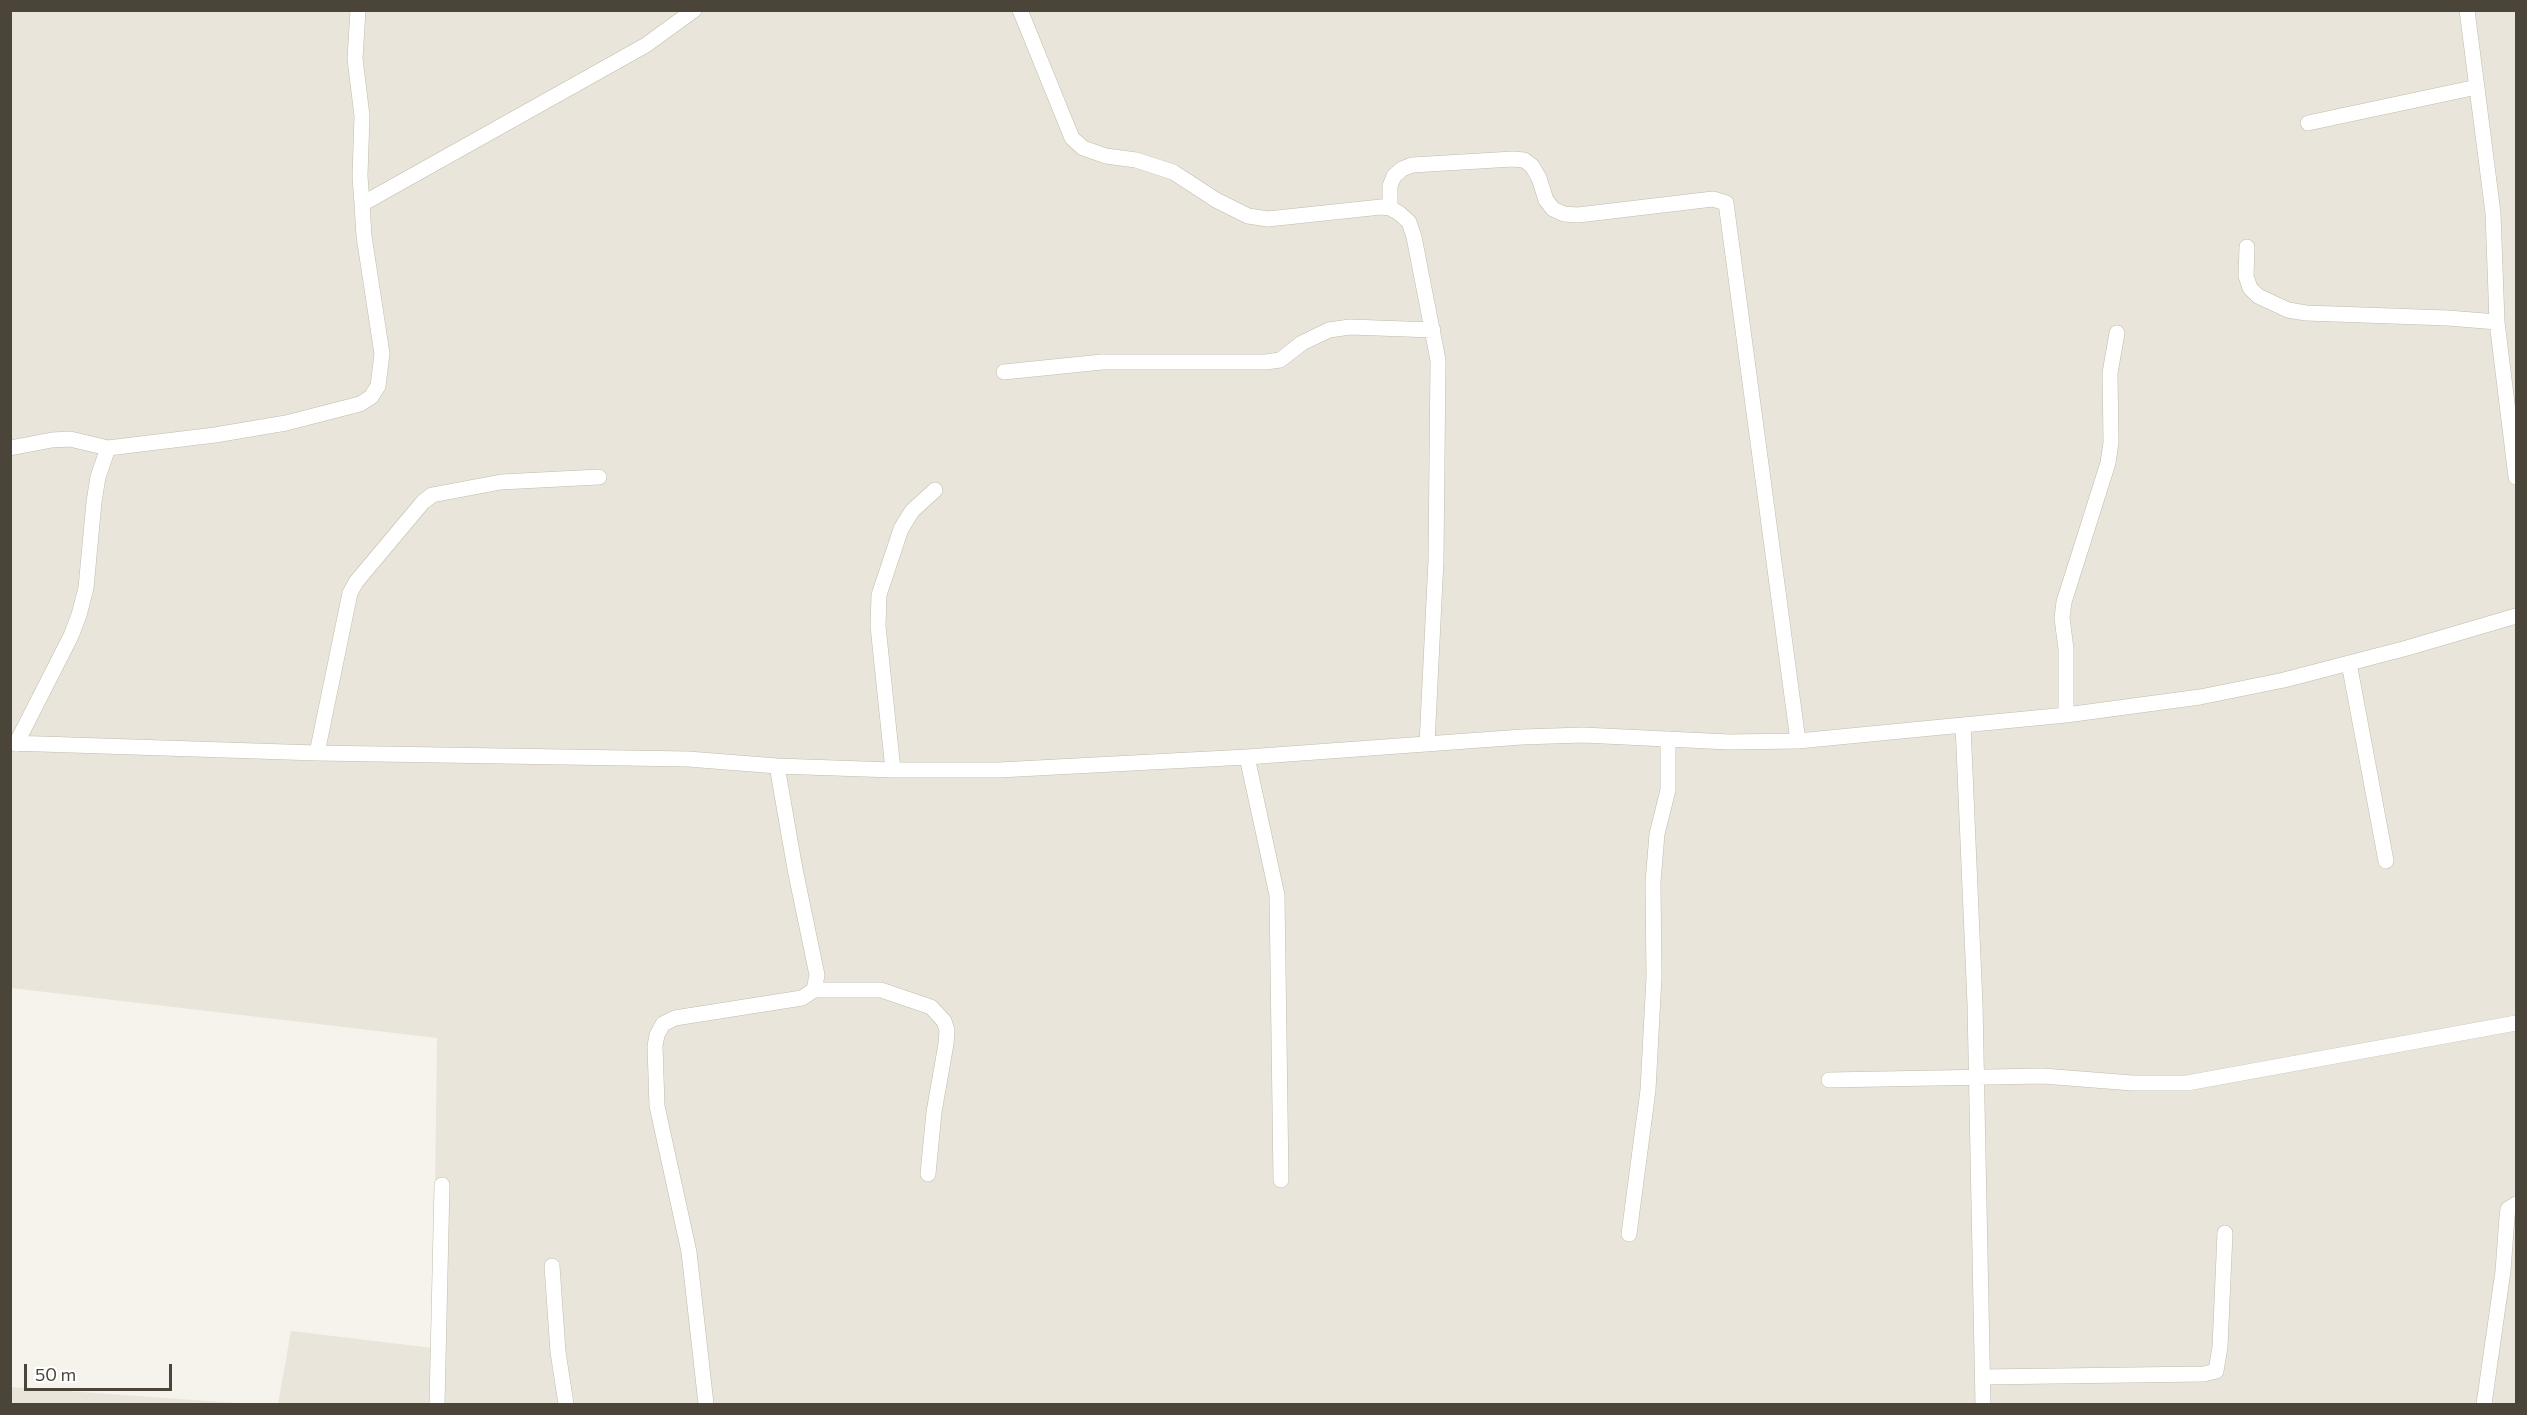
<!DOCTYPE html>
<html>
<head>
<meta charset="utf-8">
<style>
  body { margin:0 }
  #map { position:relative; width:2527px; height:1415px; overflow:hidden; background:#f6f3ec; font-family:Commissioner,sans-serif }
  canvas { display:block }
  .frame { position:absolute; inset:0; border:12px solid #4b4439; pointer-events:none }
  .scale { position:absolute; left:24px; top:1364px; width:148px; height:27px; box-sizing:border-box; border:3px solid #4b4439; border-top:0; padding-left:8px; font-size:18px; line-height:21px; white-space:nowrap; color:#4b4439; -webkit-text-stroke:4px #fff; paint-order:stroke }
</style>
</head>
<body>
<div id="map">
<canvas width="2527" height="1415"></canvas>
<div class="frame"></div>
<div class="scale">50 m</div>
</div>
<script>
const g = document.querySelector('canvas').getContext('2d');
g.lineJoin = 'round';
function paint(path, color) { g.fillStyle = color; g.fill(path, 'evenodd'); }
const shape = rows => new Path2D(rows.map(r => 'M' + r).join(''));
function trace(path, color, width, dash) { g.strokeStyle = color; g.lineWidth = width; g.lineCap = dash ? 'butt' : 'round'; g.setLineDash(dash || []); g.stroke(path); }
paint(shape([
  [11,11,2516,11,2516,1404,278,1404,291,1331,433,1348,437,1038,11,988],
  [10,1387,11,1387,250,1404,11,1404]
]), '#eae5da');
const street = shape([
  [358,10,355,59,362,116,360,176,362,204],
  [1020,10,1072,138,1083,148,1106,156,1136,160,1173,172,1216,200,1248,216,1268,219,1381,207,1390,208,1399,213,1409,222,1414,237,1438,360,1436,560,1427,744],
  [2467,10,2493,213,2497,322,2516,477],
  [2308,123,2477,87],
  [1390,208,1390,186,1394,176,1402,169,1412,165,1513,159,1524,160,1532,166,1539,178,1546,200,1553,209,1564,214,1578,215,1713,199,1726,203,1798,741],
  [2247,247,2246,276,2250,288,2258,296,2288,310,2306,313,2448,318,2497,322],
  [1004,372,1102,362,1266,362,1280,360,1302,343,1329,330,1350,327,1433,330],
  [10,448,52,440,70,439,108,448],
  [2349,663,2386,861],
  [2066,715,2066,649,2062,618,2064,602,2108,463,2111,442,2110,373,2117,333],
  [1963,725,1975,1004,1983,1404],
  [10,743,317,753,688,759,777,766,893,770,999,770,1247,757,1522,737,1583,735,1729,742,1798,741,2066,715,2200,697,2284,680,2407,648,2516,616],
  [16,744,71,636,79,615,86,588,94,502,98,477,108,448,215,435,286,423,360,404,371,397,378,386,382,354,364,236,362,204,646,45,694,10],
  [317,753,350,593,356,582,423,502,432,495,501,482,599,477],
  [1247,757,1277,895,1281,1180],
  [893,770,878,626,879,595,901,529,912,511,935,490],
  [814,990,881,990,931,1007,944,1021,947,1030,946,1044,934,1112,928,1174],
  [1829,1080,2043,1076,2132,1083,2187,1083,2516,1023],
  [1629,1234,1648,1090,1654,977,1653,882,1657,834,1668,790,1668,739],
  [552,1266,558,1352,566,1404],
  [1983,1377,2204,1374,2216,1371,2220,1347,2225,1233],
  [437,1404,442,1185],
  [706,1404,689,1252,657,1106,655,1046,657,1035,663,1024,675,1018,802,998,814,990,817,975,795,869,777,766],
  [2484,1404,2503,1271,2507,1217,2508,1209,2516,1204]
]);
trace(street, '#c2bbae', 16);
trace(street, '#fff', 15);
</script>
</body>
</html>
